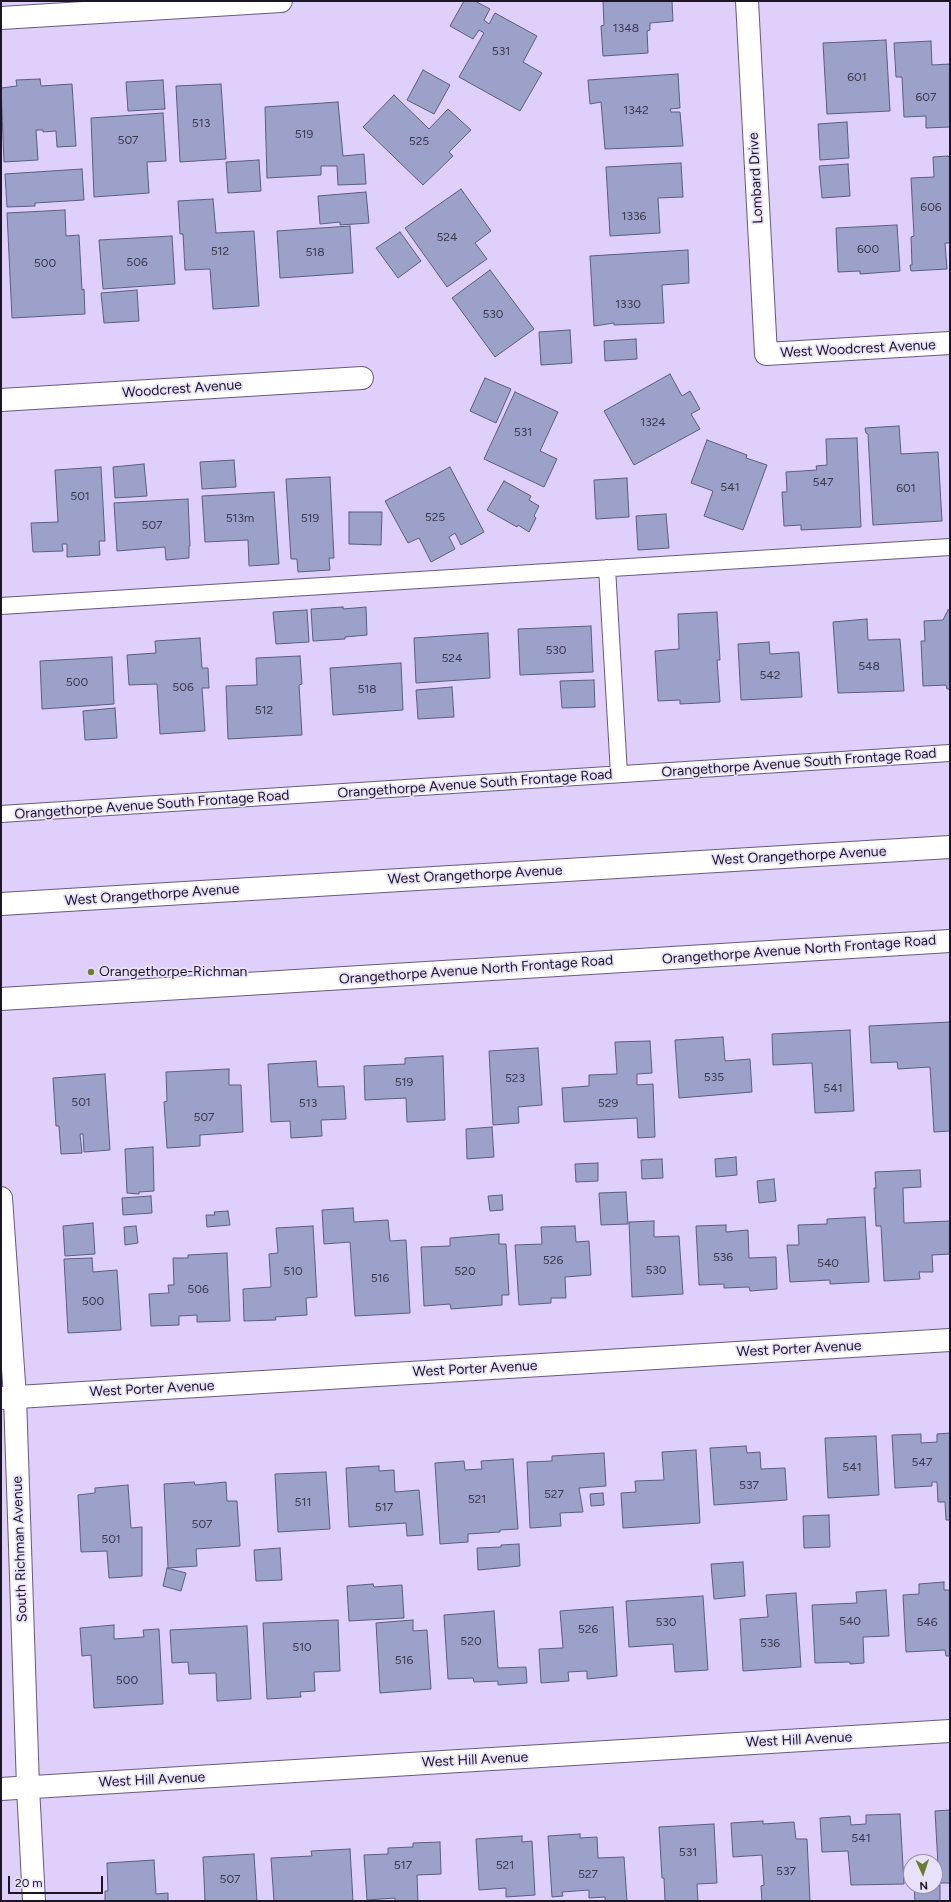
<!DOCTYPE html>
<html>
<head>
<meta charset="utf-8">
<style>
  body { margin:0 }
  #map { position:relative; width:951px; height:1902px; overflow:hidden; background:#ded0fb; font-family:Figtree,sans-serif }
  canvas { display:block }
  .frame { position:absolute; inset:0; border:2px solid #1b1625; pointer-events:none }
  .north { position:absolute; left:903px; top:1854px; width:40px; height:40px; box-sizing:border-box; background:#e9e0fa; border:1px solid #978fa5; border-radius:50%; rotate:177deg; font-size:11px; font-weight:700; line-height:16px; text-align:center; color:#1b1625 }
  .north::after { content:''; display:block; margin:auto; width:14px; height:18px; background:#6c7e2d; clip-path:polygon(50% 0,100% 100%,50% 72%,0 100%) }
  .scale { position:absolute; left:8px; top:1876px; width:95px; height:18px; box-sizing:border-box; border:2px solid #1b1625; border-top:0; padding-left:5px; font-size:12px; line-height:14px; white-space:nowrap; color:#1b1625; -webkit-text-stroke:3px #e9e0fa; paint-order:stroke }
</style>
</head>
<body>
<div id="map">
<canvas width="951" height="1902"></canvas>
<div class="frame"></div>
<div class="north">N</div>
<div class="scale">20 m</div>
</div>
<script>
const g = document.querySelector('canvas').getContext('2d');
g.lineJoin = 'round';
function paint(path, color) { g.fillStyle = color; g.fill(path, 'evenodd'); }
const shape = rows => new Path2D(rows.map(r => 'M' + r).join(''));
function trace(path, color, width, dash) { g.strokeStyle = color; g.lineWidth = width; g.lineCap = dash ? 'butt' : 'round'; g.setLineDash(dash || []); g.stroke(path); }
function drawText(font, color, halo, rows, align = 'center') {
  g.font = font + ' Figtree,sans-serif'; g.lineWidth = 3.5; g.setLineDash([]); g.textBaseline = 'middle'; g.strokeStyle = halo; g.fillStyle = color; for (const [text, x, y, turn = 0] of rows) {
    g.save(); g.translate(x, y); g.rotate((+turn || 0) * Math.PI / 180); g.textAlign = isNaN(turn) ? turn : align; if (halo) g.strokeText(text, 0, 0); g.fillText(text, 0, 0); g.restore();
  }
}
const building = shape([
  [464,1,475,1,490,9,484,20,489,24,495,13,537,36,523,62,542,73,520,111,459,77,484,33,479,30,473,39,450,26,464,1],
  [603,1,672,1,673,21,650,23,650,30,647,31,648,53,603,56,601,26,604,25,603,1],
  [886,40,890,111,827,114,823,43,886,40],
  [931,41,932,65,950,64,950,127,926,128,926,116,904,117,902,77,896,77,894,43,931,41],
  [423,70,450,85,434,114,407,100,423,70],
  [678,74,680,108,670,109,671,112,680,112,683,146,605,149,601,102,590,104,588,80,678,74],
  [40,79,41,86,72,84,76,146,57,147,56,131,43,132,43,130,36,130,38,160,4,162,1,88,17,86,16,80,40,79],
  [163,80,165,109,128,111,126,82,163,80],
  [221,84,226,159,180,162,176,86,221,84],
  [394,95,429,129,448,109,471,130,449,152,453,156,423,185,363,127,394,95],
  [338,102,343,156,364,154,366,184,338,185,337,166,321,166,321,175,267,178,265,107,338,102],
  [163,113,166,161,147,162,149,193,94,197,91,118,163,113],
  [847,122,849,158,820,160,818,124,847,122],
  [948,156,950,158,950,243,945,243,947,269,911,271,910,265,912,265,911,237,914,236,911,178,934,177,933,157,948,156],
  [259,160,261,191,228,193,226,162,259,160],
  [681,163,683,197,658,198,660,233,610,236,606,167,681,163],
  [848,164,850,196,822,198,819,166,848,164],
  [82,169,84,200,35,203,35,206,7,207,5,174,82,169],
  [461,189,491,231,475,243,487,259,447,287,405,228,461,189],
  [366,192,369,223,340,225,340,222,320,224,318,196,366,192],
  [213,199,216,233,254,231,259,306,213,309,210,269,185,270,183,234,180,234,178,201,213,199],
  [65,210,66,236,79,235,82,290,84,289,85,314,12,318,7,213,65,210],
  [897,225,900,271,860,274,860,271,838,272,836,228,897,225],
  [350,226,353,273,280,278,277,231,350,226],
  [400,232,421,261,398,278,376,248,400,232],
  [172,236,175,284,103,289,99,240,172,236],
  [688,250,689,283,662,285,664,323,614,325,614,323,594,326,590,256,688,250],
  [490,270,534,329,495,357,452,298,490,270],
  [137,290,139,321,104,323,101,293,137,290],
  [570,330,572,363,541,365,539,332,570,330],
  [636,339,637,359,605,361,604,341,636,339],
  [670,374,682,396,690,391,700,409,691,414,700,429,634,465,604,411,670,374],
  [485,378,511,389,496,423,470,411,485,378],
  [515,392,558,412,540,451,557,459,544,487,484,459,515,392],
  [899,426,901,454,938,452,942,521,873,525,868,434,866,433,865,428,899,426],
  [857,438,861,527,801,530,801,525,784,526,782,492,787,492,786,472,817,470,816,466,827,465,826,439,857,438],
  [707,440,747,455,746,458,767,465,743,530,704,516,713,491,691,483,707,440],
  [234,460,236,487,202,489,200,462,234,460],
  [144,464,147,496,115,498,113,467,144,464],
  [101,467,105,541,99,541,100,555,67,557,67,544,62,544,63,551,33,552,31,523,58,522,55,470,101,467],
  [450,467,484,532,461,545,455,533,449,537,455,549,431,562,419,538,408,543,385,501,450,467],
  [330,477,334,558,329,558,330,570,298,572,297,559,291,559,286,479,330,477],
  [627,478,629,517,596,519,594,480,627,478],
  [504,481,531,496,529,500,539,506,534,516,536,518,529,532,518,525,517,527,487,510,504,481],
  [274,492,279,564,249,566,248,540,205,542,202,496,274,492],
  [188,499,190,546,189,546,189,558,166,560,165,547,117,551,114,503,188,499],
  [349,512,382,512,381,545,349,544,349,512],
  [666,514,669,548,638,550,636,516,666,514],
  [343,607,343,609,366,607,367,635,345,637,345,639,313,641,311,609,343,607],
  [307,610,309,642,276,644,273,612,307,610],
  [948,610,950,610,950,689,947,689,946,685,923,686,921,641,925,641,924,621,943,620,948,610],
  [717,612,720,660,717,660,720,702,680,704,680,700,658,701,655,651,679,649,678,614,717,612],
  [867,619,868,640,900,639,904,691,838,693,833,622,867,619],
  [591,626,593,672,520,675,518,629,591,626],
  [488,633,490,678,416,683,414,638,488,633],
  [200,638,202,668,208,668,209,688,202,688,205,731,160,734,157,684,129,685,127,655,156,653,155,641,200,638],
  [769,642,770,654,799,652,802,697,741,700,738,644,769,642],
  [300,656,302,684,299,685,302,735,228,739,226,686,257,685,256,658,300,656],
  [112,657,114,704,42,709,40,661,112,657],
  [401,663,403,710,333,715,330,668,401,663],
  [594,680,595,707,562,708,560,681,594,680],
  [452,687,454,717,418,719,416,690,452,687],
  [115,708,117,738,85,740,83,711,115,708],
  [950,1022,950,1131,934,1132,930,1067,898,1069,897,1062,871,1063,869,1026,950,1022],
  [850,1030,854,1111,815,1113,812,1063,773,1065,772,1034,850,1030],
  [723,1037,725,1061,750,1059,752,1092,679,1098,675,1040,723,1037],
  [650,1041,652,1073,637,1074,637,1085,653,1084,655,1137,638,1138,637,1118,564,1122,562,1088,589,1086,589,1075,617,1074,615,1042,650,1041],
  [538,1048,542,1105,518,1107,519,1123,493,1125,489,1051,538,1048],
  [443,1056,445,1120,407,1122,406,1098,365,1100,364,1066,405,1064,405,1058,443,1056],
  [316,1061,318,1087,344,1086,346,1119,321,1120,322,1136,291,1138,290,1121,271,1122,268,1064,316,1061],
  [229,1069,229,1085,241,1085,243,1132,200,1135,200,1146,167,1148,164,1102,167,1101,166,1072,229,1069],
  [105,1074,110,1150,84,1152,83,1134,80,1134,82,1153,61,1154,59,1126,56,1126,53,1078,105,1074],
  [492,1127,494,1157,467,1159,466,1129,492,1127],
  [153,1147,154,1191,139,1192,139,1194,127,1193,125,1149,153,1147],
  [736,1157,737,1175,716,1177,715,1159,736,1157],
  [662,1159,663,1178,642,1179,641,1160,662,1159],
  [598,1163,598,1181,576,1182,575,1164,598,1163],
  [920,1170,921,1187,903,1188,904,1223,950,1221,950,1254,932,1255,933,1272,919,1272,920,1279,884,1281,881,1226,876,1226,874,1188,876,1188,875,1172,920,1170],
  [774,1179,776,1201,759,1203,757,1181,774,1179],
  [626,1192,628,1224,601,1225,599,1193,626,1192],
  [502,1195,503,1210,490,1211,488,1196,502,1195],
  [151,1196,152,1213,123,1215,122,1198,151,1196],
  [353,1208,354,1222,388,1220,390,1241,406,1240,410,1313,355,1316,350,1242,324,1244,322,1210,353,1208],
  [228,1211,230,1225,207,1227,206,1215,215,1215,214,1212,228,1211],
  [865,1217,869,1282,830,1284,830,1280,790,1282,787,1245,799,1245,798,1225,827,1224,827,1219,865,1217],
  [654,1221,654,1237,679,1236,683,1294,632,1297,629,1222,654,1221],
  [93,1223,95,1254,65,1256,63,1226,93,1223],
  [726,1225,726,1232,748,1230,749,1258,776,1257,777,1289,750,1291,749,1287,724,1288,724,1284,699,1285,696,1226,726,1225],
  [136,1226,138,1243,125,1245,124,1227,136,1226],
  [313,1226,317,1297,306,1298,307,1315,275,1317,276,1320,244,1321,243,1289,271,1287,269,1254,278,1253,276,1228,313,1226],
  [575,1226,576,1242,589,1241,591,1275,565,1277,566,1298,551,1298,551,1303,519,1305,515,1245,542,1244,541,1227,575,1226],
  [499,1234,499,1244,506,1244,509,1295,502,1295,502,1305,451,1309,450,1304,424,1306,421,1247,450,1246,450,1238,499,1234],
  [227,1253,230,1321,197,1322,197,1315,179,1316,179,1325,151,1326,149,1294,169,1293,168,1285,174,1285,173,1258,188,1258,188,1255,227,1253],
  [92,1258,93,1272,117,1270,121,1330,68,1333,64,1259,92,1258],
  [950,1433,950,1520,946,1520,945,1502,938,1502,937,1482,932,1482,932,1486,895,1488,892,1435,921,1434,921,1443,937,1442,937,1434,950,1433],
  [876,1436,879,1495,828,1498,825,1438,876,1436],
  [746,1446,747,1453,760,1452,761,1469,785,1468,787,1500,714,1505,710,1448,746,1446],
  [696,1450,700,1523,623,1528,621,1493,636,1492,635,1481,664,1480,662,1452,696,1450],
  [604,1453,606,1486,579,1488,583,1512,560,1513,561,1526,530,1528,527,1462,552,1461,552,1456,604,1453],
  [513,1459,518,1529,500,1530,500,1532,468,1534,468,1542,440,1544,435,1463,464,1461,465,1470,482,1469,481,1461,513,1459],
  [379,1466,379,1471,394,1470,395,1492,419,1490,423,1535,407,1536,406,1523,349,1527,346,1468,379,1466],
  [326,1472,330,1529,278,1532,275,1474,326,1472],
  [194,1482,195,1485,226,1482,227,1501,237,1501,240,1546,196,1549,197,1566,168,1568,164,1484,194,1482],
  [128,1485,131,1528,142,1527,142,1576,109,1578,107,1551,81,1552,78,1495,95,1493,95,1488,128,1485],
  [603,1493,604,1505,591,1506,590,1494,603,1493],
  [829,1515,830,1547,804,1548,803,1516,829,1515],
  [519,1544,520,1566,478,1570,477,1548,501,1547,501,1545,519,1544],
  [280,1548,282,1580,256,1581,254,1550,280,1548],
  [743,1562,745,1596,714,1599,711,1564,743,1562],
  [167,1568,186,1573,181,1591,163,1586,167,1568],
  [944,1582,944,1590,950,1590,950,1656,946,1656,945,1650,906,1652,903,1595,919,1594,919,1584,944,1582],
  [373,1584,374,1587,402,1585,404,1618,349,1621,347,1586,373,1584],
  [886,1590,889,1636,863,1637,864,1663,850,1664,850,1662,815,1663,812,1605,857,1603,856,1592,886,1590],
  [796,1593,801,1667,743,1671,740,1619,768,1617,766,1595,796,1593],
  [703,1596,708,1670,675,1672,673,1644,629,1647,626,1601,703,1596],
  [613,1607,617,1676,587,1679,587,1671,568,1672,569,1681,541,1683,539,1649,563,1648,560,1611,613,1607],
  [494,1611,498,1668,526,1667,527,1683,498,1685,498,1681,474,1682,473,1678,448,1679,444,1615,494,1611],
  [338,1620,340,1671,314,1672,315,1691,300,1692,301,1697,267,1699,263,1623,338,1620],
  [413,1620,413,1631,427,1630,431,1689,380,1693,376,1623,413,1620],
  [114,1625,114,1639,144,1637,143,1630,159,1629,163,1704,94,1708,91,1655,82,1656,80,1628,114,1625],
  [247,1626,251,1699,217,1701,216,1673,189,1674,188,1662,172,1663,170,1630,247,1626],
  [950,1810,950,1883,939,1883,935,1811,950,1810],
  [900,1814,904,1884,851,1885,848,1851,822,1852,820,1818,850,1816,851,1825,866,1824,866,1815,900,1814],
  [763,1821,763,1824,794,1822,796,1839,807,1839,810,1901,762,1901,761,1886,764,1885,762,1855,733,1857,731,1823,763,1821],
  [714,1824,717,1883,697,1884,698,1901,665,1901,664,1878,662,1878,659,1827,714,1824],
  [580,1834,580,1838,597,1837,598,1858,624,1857,627,1901,605,1901,605,1897,589,1898,589,1890,562,1892,563,1896,552,1897,548,1836,580,1834],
  [522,1836,522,1842,532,1841,535,1895,506,1897,506,1888,479,1890,476,1839,522,1836],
  [440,1842,441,1874,417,1875,418,1901,395,1901,395,1898,367,1900,364,1855,388,1854,388,1848,413,1847,413,1843,440,1842],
  [350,1849,353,1901,274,1901,271,1858,312,1856,311,1851,350,1849],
  [254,1854,257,1901,205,1901,203,1857,254,1854],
  [154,1860,156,1894,168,1893,168,1901,105,1901,105,1891,108,1891,107,1863,154,1860],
  [940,1885,940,1901,915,1901,914,1886,940,1885]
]);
paint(building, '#9ca1ca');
trace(building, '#5a5d82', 1);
const lane = shape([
  [607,568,619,774],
  [1,606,950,547],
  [1,814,950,753]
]);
const street = shape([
  [747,1,766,354,950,343],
  [1,18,281,1],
  [1,400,362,378],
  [1,999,950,941],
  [1,1398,950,1340],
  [1,1789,950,1731]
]);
const secondary = shape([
  [1,1198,15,1397,28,1787,34,1901]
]);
const primary = shape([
  [1,904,950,847]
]);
trace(lane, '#675a7f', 18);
trace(street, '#675a7f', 24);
trace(secondary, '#675a7f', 24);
trace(primary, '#675a7f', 24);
trace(lane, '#fff', 16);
trace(street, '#fff', 22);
trace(secondary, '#fff', 22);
trace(primary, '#fff', 22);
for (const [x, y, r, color] of [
  [91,972,4,"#6c7e2d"]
]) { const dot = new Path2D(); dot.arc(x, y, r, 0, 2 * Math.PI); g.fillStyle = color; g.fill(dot); trace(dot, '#e9e0fa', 1.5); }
drawText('12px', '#3b394e', null, [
  ["1348",626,28],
  ["531",501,51],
  ["601",857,77],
  ["607",926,97],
  ["1342",636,110],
  ["513",201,123],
  ["519",304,134],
  ["507",128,140],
  ["525",419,141],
  ["606",931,207],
  ["1336",634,216],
  ["524",447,237],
  ["600",868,249],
  ["512",220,251],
  ["518",315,252],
  ["506",137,262],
  ["500",45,263],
  ["1330",628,304],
  ["530",493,314],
  ["1324",653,422],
  ["531",523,432],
  ["547",823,482],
  ["541",730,487],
  ["601",906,488],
  ["501",80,496],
  ["525",435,517],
  ["513m",240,518],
  ["519",310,518],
  ["507",152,525],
  ["530",556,650],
  ["524",452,658],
  ["548",869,666],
  ["542",770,675],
  ["500",77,682],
  ["506",183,687],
  ["518",367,689],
  ["512",264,710],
  ["535",714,1077],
  ["523",515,1078],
  ["519",404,1082],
  ["541",833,1088],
  ["501",81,1102],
  ["513",308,1103],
  ["529",608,1103],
  ["507",204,1117],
  ["536",723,1257],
  ["526",553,1260],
  ["540",828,1263],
  ["530",656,1270],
  ["510",293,1271],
  ["520",465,1271],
  ["516",380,1278],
  ["506",198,1289],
  ["500",93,1301],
  ["547",922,1462],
  ["541",852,1467],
  ["537",749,1485],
  ["527",554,1494],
  ["521",477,1499],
  ["511",303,1502],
  ["517",384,1507],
  ["507",202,1524],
  ["501",111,1539],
  ["540",850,1621],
  ["530",666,1622],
  ["546",927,1622],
  ["526",588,1629],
  ["520",471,1641],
  ["536",770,1643],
  ["510",302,1647],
  ["516",404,1660],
  ["500",127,1680],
  ["541",861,1838],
  ["531",688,1852],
  ["517",403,1865],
  ["521",505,1865],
  ["537",786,1871],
  ["527",588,1874],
  ["507",230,1879]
]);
drawText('14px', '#1b1625', '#e9e0fa', [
  ["Lombard Drive",756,178,-93],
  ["West Woodcrest Avenue",858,349,-3],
  ["Woodcrest Avenue",182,389,-4],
  ["Orangethorpe Avenue South Frontage Road",799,763,-4],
  ["Orangethorpe Avenue South Frontage Road",475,784,-4],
  ["Orangethorpe Avenue South Frontage Road",152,805,-4],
  ["West Orangethorpe Avenue",799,856,-3],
  ["West Orangethorpe Avenue",475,875,-3],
  ["West Orangethorpe Avenue",152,895,-4],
  ["Orangethorpe Avenue North Frontage Road",799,950,-4],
  ["Orangethorpe Avenue North Frontage Road",476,970,-4],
  ["West Porter Avenue",799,1349,-3],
  ["West Porter Avenue",475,1369,-3],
  ["West Porter Avenue",152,1389,-3],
  ["South Richman Avenue",20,1549,-92],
  ["West Hill Avenue",799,1740,-3],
  ["West Hill Avenue",475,1760,-3],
  ["West Hill Avenue",152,1780,-3]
]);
drawText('14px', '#1b1625', '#e9e0fa', [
  ["Orangethorpe-Richman",99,972]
], 'left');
</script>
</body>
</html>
